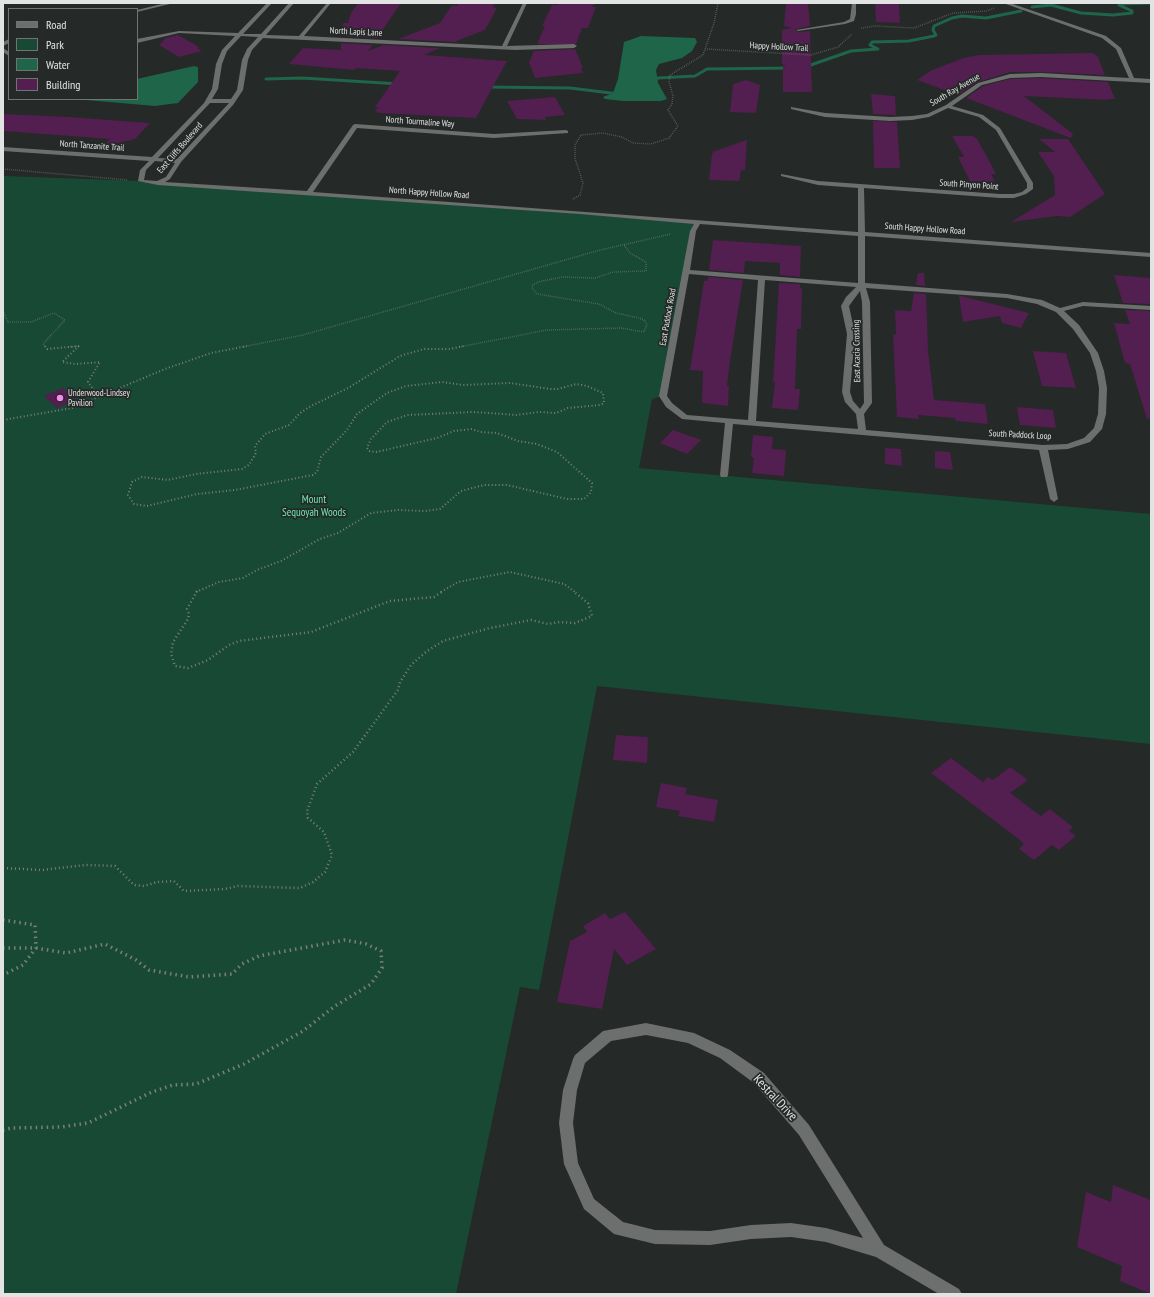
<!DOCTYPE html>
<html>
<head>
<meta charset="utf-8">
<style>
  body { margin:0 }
  #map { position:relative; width:1154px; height:1297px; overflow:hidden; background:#252927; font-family:"PT Sans Narrow",sans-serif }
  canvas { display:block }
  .frame { position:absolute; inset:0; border:4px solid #e1e4e2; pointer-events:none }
  .legend { position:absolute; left:8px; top:8px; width:130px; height:92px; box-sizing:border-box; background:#252927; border:1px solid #707472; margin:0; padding:5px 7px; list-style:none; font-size:12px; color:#e1e4e2 }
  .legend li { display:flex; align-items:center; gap:8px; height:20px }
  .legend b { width:20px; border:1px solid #707472 }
</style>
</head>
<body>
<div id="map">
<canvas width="1154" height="1297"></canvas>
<div class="frame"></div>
<ul class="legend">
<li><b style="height:5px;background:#6d6f6e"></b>Road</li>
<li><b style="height:11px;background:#184935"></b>Park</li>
<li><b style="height:11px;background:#1e654a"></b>Water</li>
<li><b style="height:11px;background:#531e50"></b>Building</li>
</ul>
</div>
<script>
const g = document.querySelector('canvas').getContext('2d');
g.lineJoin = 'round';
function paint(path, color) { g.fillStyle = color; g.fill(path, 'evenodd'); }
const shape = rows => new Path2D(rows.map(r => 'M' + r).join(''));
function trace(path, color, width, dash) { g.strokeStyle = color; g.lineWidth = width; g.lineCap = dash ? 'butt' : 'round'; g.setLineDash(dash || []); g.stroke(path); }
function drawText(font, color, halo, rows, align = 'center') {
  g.font = font + ' "PT Sans Narrow",sans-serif'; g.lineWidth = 3.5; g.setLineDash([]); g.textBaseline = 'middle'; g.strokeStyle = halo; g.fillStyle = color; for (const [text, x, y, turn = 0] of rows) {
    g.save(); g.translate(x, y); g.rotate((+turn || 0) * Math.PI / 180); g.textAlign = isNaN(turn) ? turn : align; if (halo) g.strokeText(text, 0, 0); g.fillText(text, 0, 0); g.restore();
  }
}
paint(shape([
  [3,176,141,181,698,222,693,232,663,396,652,399,639,468,1151,514,1151,744,597,686,539,990,520,987,456,1294,3,1294]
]), '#184935');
paint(shape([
  [641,36,695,38,697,42,692,51,682,58,659,64,656,70,658,83,667,99,661,101,623,101,605,99,603,97,613,93,618,79,624,42],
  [194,66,198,67,198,82,178,103,155,106,74,99,137,99,137,79]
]), '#1e654a');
trace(shape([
  [1032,7,1051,5,1081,13,1113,15,1132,13,1132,11,1119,5,1121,4,1151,3],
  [805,67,851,51,878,49,870,45,872,42,909,41,934,36,936,35,933,30,934,26,952,18,962,16,986,18,1021,11],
  [266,79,302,78,400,84],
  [652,84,658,78,695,76,707,69,790,68],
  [485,87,570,88,619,94]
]), '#1e654a', 3);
paint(shape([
  [358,3,401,3,377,38,342,36,343,23,348,23,351,13],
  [458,3,495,3,493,7,497,8,485,30,454,42,398,39,440,23,452,5,457,6],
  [559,3,595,3,592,7,596,7,588,28,582,28,576,44,537,44,545,26,542,26,552,5,557,5],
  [786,3,808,3,810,26,796,29,795,30,798,32,810,31,812,92,783,92,783,67,786,66,782,64,782,30,792,28,784,26],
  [875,3,899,4,900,23,876,22],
  [178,35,199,47,197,48,202,51,179,57,159,45,166,38],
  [341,43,373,45,368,51,383,45,440,48,424,55,507,61,476,118,379,113,375,111,378,107,375,107,400,71,356,68,355,70,289,64,303,48,341,50],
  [575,49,583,68,581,68,583,73,535,78,529,62,534,51],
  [1093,53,1098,57,1105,75,1041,72,1010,72,978,82,958,95,917,80,932,70,964,58,979,55],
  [1041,78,1108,82,1115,99,1108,99,1109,100,1024,96,1073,134,1071,138,966,98,983,86,1010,79],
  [746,80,760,85,756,113,730,112,733,84],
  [871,94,895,96,896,115,873,114],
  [555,97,565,115,545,117,546,120,517,119,507,101],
  [3,114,69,117,150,123,135,139,102,147,110,139,3,131],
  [873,121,897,122,900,168,874,168],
  [952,136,973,136,977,139,991,164,996,174,991,174,995,182,970,181,958,157,964,157],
  [1039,139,1068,139,1105,194,1070,217,1057,216,1011,222,1055,195,1054,176,1038,152,1055,152],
  [747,140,745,171,741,170,739,181,709,180,712,154,714,154,712,152],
  [713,240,801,246,800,277,780,275,780,263,745,261,744,273,709,270],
  [918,273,924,273,925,286,916,285],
  [1114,275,1151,278,1151,304,1123,303],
  [708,277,743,280,730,361,727,386,729,386,728,406,702,403,703,371,690,370,704,281,707,281],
  [779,283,800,284,800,288,802,288,801,329,797,329,795,389,800,389,798,410,772,408,775,382,773,382],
  [914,293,926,294,928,351,934,400,985,404,988,424,956,421,955,418,918,415,919,419,897,417,893,334,896,335,895,310,911,311],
  [959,296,961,296,1029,313,1021,328,1002,323,1000,316,963,322],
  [1125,310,1151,311,1151,418,1147,419,1130,364,1125,363,1114,323,1130,324],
  [1033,351,1066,353,1076,388,1042,386],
  [63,388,77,400,57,408,44,396],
  [1017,407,1053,410,1056,428,1020,425],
  [673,430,701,440,687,454,660,443],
  [753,435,773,437,772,449,786,450,784,476,752,473,754,458,751,457],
  [885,448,901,449,902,466,885,464],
  [935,451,950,452,953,470,935,468],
  [616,735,648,737,647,763,613,760],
  [951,758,983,782,988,777,993,780,1010,767,1028,780,1010,793,1041,816,1050,809,1073,827,1069,831,1076,836,1059,850,1052,845,1034,860,1019,849,1024,844,1016,837,931,773],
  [661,783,687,788,685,794,718,800,714,822,678,816,680,811,656,807],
  [625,912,656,949,627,965,614,949,602,1009,557,1002,570,941,587,932,583,926,605,913,610,919],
  [1113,1185,1151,1200,1151,1294,1120,1281,1122,1266,1077,1247,1086,1192,1111,1202]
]), '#531e50');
trace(shape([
  [861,28,875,26,914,28,953,13,986,11,995,8],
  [705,49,811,55,838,47,852,34],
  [3,169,128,180],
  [573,199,580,195,583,183,575,158,575,145,581,135,603,133,622,137,633,143,651,144,669,138,678,126,668,110,672,104,673,95,669,82,670,75,703,55,714,23,718,3],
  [3,311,8,322,31,322,54,313,65,320,43,344,45,347],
  [68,347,79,346,78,347],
  [242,347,303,335,600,250,671,234],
  [459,347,547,330,621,328,644,332,647,324,644,320,639,318,616,313,599,304,537,294,532,288,533,285,538,282,562,277,595,278,613,272,646,271,646,262,630,253,624,245]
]), '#7c7f7d', 1.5, [0.5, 1.5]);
trace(shape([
  [45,346,47,349,79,346],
  [79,346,62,362,76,364,100,362,88,382,99,397],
  [3,420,72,408,165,369,211,353,247,346],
  [196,592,219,582,243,578,257,570,281,561,320,539,338,533,371,513,398,510,425,511,440,509,461,491,484,485,507,485,567,499,584,499,591,492,592,483,557,452,537,444,518,441,497,433,480,432,472,429,454,431,437,438,376,452,369,451,367,448,371,439,387,422,408,415,473,412,516,415,539,412,556,413,568,408,600,405,604,403,603,393,587,386,576,384,558,389,550,389,510,383,463,385,442,382,406,386,387,393,357,414,347,430,321,457,317,472,313,475,235,490,197,494,147,506,134,504,128,495,132,482,142,477,168,480,196,474,242,469,249,465,256,453,255,446,265,434,289,425,300,413,311,406,348,388,400,356,424,349,450,349,464,346],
  [441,592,458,582,510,572,564,584,575,592]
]), '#7c7f7d', 2, [1, 2.5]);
trace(shape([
  [197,591,187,609,189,614,188,619,173,642,171,654,175,666,188,668,208,660,229,645,239,641,311,632,390,601,434,597,443,591],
  [3,868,42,870,85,865,115,866,134,885,144,886,157,882,174,881,184,891,225,889,238,886,300,888,313,882,325,872,332,855,324,832,308,818,307,811,317,784,353,752,398,690,400,682,411,665,427,651,443,641,490,628,531,620,548,624,560,622,575,623,592,616,588,603,573,591]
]), '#7c7f7d', 2.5, [1, 3]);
trace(shape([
  [3,920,35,925,36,948,23,965,3,975],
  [3,948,36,948,66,953,105,944,136,960,149,970,189,977,232,974,242,964,259,956,345,940,366,944,381,951,382,968,371,984,335,1006,303,1031,244,1064,196,1084,173,1085,152,1092,88,1123,61,1127,12,1128,3,1130]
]), '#7c7f7d', 3.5, [1.5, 4]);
paint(shape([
  [166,3,174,3,137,12,137,10,166,3],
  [267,3,272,3,243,34,261,34,289,3,294,3,266,35,299,36,327,3,331,3,304,36,502,46,523,3,527,3,507,46,574,44,577,46,574,48,515,50,263,38,252,50,248,60,243,90,233,105,181,162,170,179,165,182,307,191,353,125,355,124,494,134,566,130,568,131,568,133,494,138,357,128,313,192,858,232,858,188,818,185,781,176,781,174,818,181,1000,194,1014,194,1022,192,1027,188,1027,183,996,130,979,117,948,108,929,117,912,120,890,121,825,117,791,109,791,107,825,113,890,117,912,116,927,114,946,105,978,83,1010,74,1041,73,1129,78,1116,49,1102,38,1003,3,1010,3,1106,36,1121,48,1134,78,1151,79,1151,83,1041,77,1010,78,982,85,952,106,983,115,1000,128,1033,183,1033,189,1026,194,1014,198,1000,198,864,188,865,232,1151,253,1151,257,865,236,865,283,1007,294,1042,300,1060,308,1083,302,1151,306,1151,310,1083,306,1064,311,1079,325,1098,353,1104,371,1107,388,1106,414,1102,429,1090,442,1068,449,1048,450,1058,499,1054,502,1050,499,1039,450,733,424,728,475,727,477,721,477,720,475,725,423,682,419,666,407,659,396,690,231,694,224,580,214,158,185,138,181,140,170,149,161,3,151,3,147,152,157,204,103,212,89,216,64,222,50,235,36,179,33,137,43,137,39,179,31,238,33,267,3],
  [241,36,258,37,247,49,242,60,237,90,231,99,212,99,218,89,222,64,227,51,241,36],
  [210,103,229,103,177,159,158,158,210,103],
  [155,161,175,163,166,177,157,181,144,180,146,170,155,161],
  [700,224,858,236,858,283,690,270,696,231,700,224],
  [689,274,758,280,748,420,687,415,672,403,667,396,689,274],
  [765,280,856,287,846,297,841,306,847,334,842,392,845,402,856,414,858,429,756,421,765,280],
  [866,288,1007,298,1037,304,1056,312,1073,329,1090,353,1096,371,1099,388,1098,414,1094,428,1084,438,1067,444,1043,445,866,430,864,414,872,403,870,302,866,288],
  [860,291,862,302,864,403,860,409,853,401,850,392,855,334,849,306,860,291],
  [852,3,856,3,856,14,854,21,845,24,798,31,796,30,844,22,850,19,852,3],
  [9,39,9,43,3,46,3,42,9,39],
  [3,48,9,52,9,56,3,52,3,48],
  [646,1023,694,1033,730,1050,764,1073,809,1125,884,1245,959,1289,962,1294,939,1294,876,1257,826,1242,791,1237,751,1239,710,1245,655,1244,614,1234,584,1209,564,1164,559,1123,563,1090,573,1059,575,1055,603,1031,646,1023],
  [646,1035,688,1043,720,1058,754,1083,799,1135,863,1238,826,1228,791,1223,751,1225,710,1231,655,1230,623,1222,594,1199,578,1163,573,1123,577,1090,585,1063,611,1041,646,1035]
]), '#6d6f6e');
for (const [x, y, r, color] of [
  [60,398,4,"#f589ee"]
]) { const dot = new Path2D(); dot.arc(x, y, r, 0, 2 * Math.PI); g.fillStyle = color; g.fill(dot); trace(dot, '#252927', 1.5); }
drawText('9px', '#e1e4e2', '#252927', [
  ["North Lapis Lane",356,32,3],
  ["Happy Hollow Trail",779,47,3],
  ["South Ray Avenue",955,90,-30],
  ["North Tourmaline Way",420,122,4],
  ["North Tanzanite Trail",92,146,4],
  ["East Cliffs Boulevard",180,148,-49],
  ["South Pinyon Point",969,185,4],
  ["North Happy Hollow Road",429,193,4],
  ["South Happy Hollow Road",925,229,4],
  ["East Paddock Road",668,317,-80],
  ["East Acacia Crossing",857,351,-91],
  ["South Paddock Loop",1020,435,3]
]);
drawText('9px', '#e1e4e2', '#252927', [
  ["Underwood-Lindsey",68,393],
  ["Pavilion",68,403]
], 'left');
drawText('11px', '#6fecb7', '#252927', [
  ["Mount",314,500],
  ["Sequoyah Woods",314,513]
]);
drawText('13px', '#e1e4e2', '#252927', [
  ["Kestral Drive",775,1098,47]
]);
</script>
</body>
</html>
